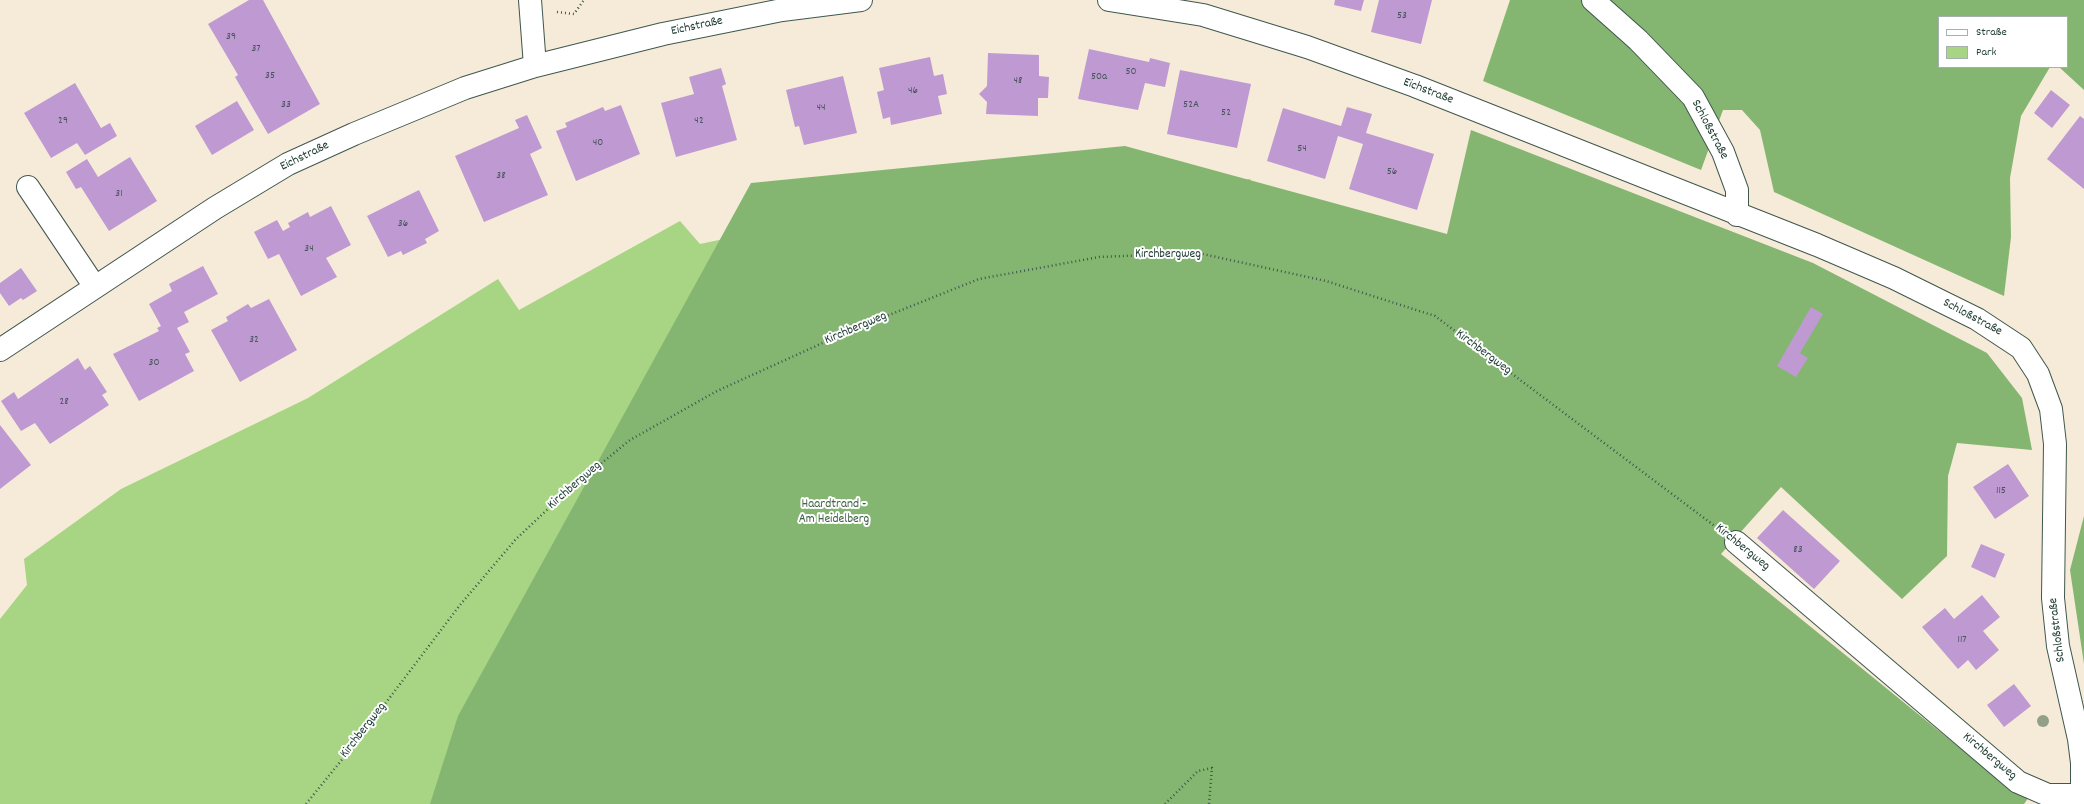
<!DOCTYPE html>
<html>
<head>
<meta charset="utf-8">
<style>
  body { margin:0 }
  #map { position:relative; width:2084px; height:804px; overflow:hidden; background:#f6ebd8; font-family:Dekko,sans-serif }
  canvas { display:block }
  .legend { position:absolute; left:1938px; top:16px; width:130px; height:52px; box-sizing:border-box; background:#fff; border:1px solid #a5b1ae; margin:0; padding:5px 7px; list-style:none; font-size:12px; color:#1f3d34 }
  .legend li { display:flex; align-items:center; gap:8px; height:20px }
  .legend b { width:20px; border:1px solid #a5b1ae }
</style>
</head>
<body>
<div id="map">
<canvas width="2084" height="804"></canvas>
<ul class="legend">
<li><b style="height:5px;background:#fff"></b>Straße</li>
<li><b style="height:11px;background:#a7d583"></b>Park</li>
</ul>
</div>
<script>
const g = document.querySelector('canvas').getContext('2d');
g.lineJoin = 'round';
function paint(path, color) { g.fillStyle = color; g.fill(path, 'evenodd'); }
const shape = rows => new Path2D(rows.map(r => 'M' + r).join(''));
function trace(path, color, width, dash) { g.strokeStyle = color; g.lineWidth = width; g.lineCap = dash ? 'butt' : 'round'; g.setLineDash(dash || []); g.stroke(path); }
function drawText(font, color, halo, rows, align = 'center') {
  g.font = font + ' Dekko,sans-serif'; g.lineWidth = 4; g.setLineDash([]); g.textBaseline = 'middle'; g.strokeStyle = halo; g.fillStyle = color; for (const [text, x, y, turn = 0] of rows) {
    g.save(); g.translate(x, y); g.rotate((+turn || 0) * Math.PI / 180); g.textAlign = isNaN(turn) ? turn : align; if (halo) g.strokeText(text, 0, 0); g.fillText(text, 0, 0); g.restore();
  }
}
paint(shape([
  [1250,179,1266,204,1037,804,0,804,0,619,27,585,24,559,121,489,308,398,498,279,519,310,680,221,700,244,795,224,1034,193]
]), '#a7d583');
paint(shape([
  [1510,0,2084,0,2084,90,2059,67,2067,67,2067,17,1939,17,1939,67,2050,67,2021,116,2010,178,2011,237,2004,296,1774,192,1760,130,1742,110,1723,110,1701,170,1483,81],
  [1471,130,1813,263,1987,353,2022,398,2032,450,1957,443,1948,476,1947,556,1902,599,1781,487,1721,554,2008,787,2029,797,2024,804,430,804,458,716,751,183,1125,146,1447,234],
  [2084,516,2084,664,2070,570]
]), '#85b671');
paint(shape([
  [249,0,263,0,320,104,268,134,235,77,238,75,208,24],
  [1335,0,1364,0,1361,11,1334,5],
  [1379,0,1432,0,1421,44,1371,32],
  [1089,49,1149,62,1150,58,1170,63,1165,87,1145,83,1138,110,1078,99],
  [988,53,1039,55,1039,76,1049,77,1048,98,1038,98,1038,116,986,114,987,102,979,94,987,86],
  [930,57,934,76,943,74,947,94,938,96,942,114,891,125,890,117,883,119,877,92,884,90,879,68],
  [721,68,726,84,722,86,737,140,676,157,661,103,694,94,689,77],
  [1180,70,1251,84,1237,148,1167,134],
  [843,76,857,133,804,145,799,126,795,127,786,90],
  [75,83,101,128,110,123,117,136,85,155,77,143,51,158,24,113],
  [2051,90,2070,105,2052,128,2034,113],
  [237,101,254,130,212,155,195,126],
  [621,105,640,154,576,181,556,131,567,127,565,123,603,107,605,111],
  [1347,107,1372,114,1366,133,1434,154,1417,210,1349,189,1363,144,1338,136,1325,179,1267,161,1283,108,1341,126],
  [527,115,542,148,530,154,548,195,484,222,455,156,519,128,515,120],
  [2080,116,2084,119,2084,189,2047,159],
  [130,157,157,201,109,231,81,187,76,189,66,172,87,159,98,177],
  [419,190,439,231,425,239,427,243,403,255,401,251,388,257,367,216],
  [331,206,351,245,326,258,337,277,301,296,279,254,268,259,254,232,277,220,283,231,290,227,288,223,308,212,310,217],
  [203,266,218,294,184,312,189,322,177,328,190,352,185,354,194,371,139,401,113,354,159,331,157,328,161,326,149,304,172,291,169,284],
  [21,268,37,291,23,300,21,298,9,306,0,293,0,283],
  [269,299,297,350,240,382,211,330,228,321,226,317,248,304,251,308],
  [1811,307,1823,314,1800,353,1808,358,1796,377,1777,366],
  [78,358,85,370,90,366,107,392,102,395,109,405,50,444,35,423,21,431,1,401,14,392,18,399],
  [0,425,31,465,0,489],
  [2008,464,2029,496,1995,519,1973,487],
  [1783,510,1840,561,1814,589,1757,538],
  [1981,544,2005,554,1995,578,1971,567],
  [1982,595,2000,617,1983,631,1999,650,1976,670,1968,660,1958,669,1922,627,1945,608,1954,619],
  [2014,684,2031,706,2004,727,1987,705]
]), '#bf99d2');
const minor = shape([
  [530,0,535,66],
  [1109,0,1203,15,1307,47,1415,86,1817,245,1894,278,1977,319,2021,348,2038,374,2051,409,2055,444,2053,598,2058,646,2079,739,2082,763,2082,804],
  [1593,0,1638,40,1693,97,1723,152,1737,190,1737,215],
  [28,187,95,287],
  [0,350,215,208,288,164,354,134,465,88,535,66,663,34,782,10,861,0],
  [1736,542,2018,782,2048,795,2083,795]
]);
trace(minor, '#3f574d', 24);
trace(shape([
  [557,12,574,14,584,0],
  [306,804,353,746,460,605,516,539,565,493,630,440,717,391,849,331,979,279,1099,257,1198,253,1326,281,1435,316,1716,527],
  [1165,804,1198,771,1212,768,1209,804]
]), '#3f574d', 2.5, [1, 3]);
trace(minor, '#fff', 22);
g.fillStyle = '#92a089';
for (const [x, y] of [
  [2043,721]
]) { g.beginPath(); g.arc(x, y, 6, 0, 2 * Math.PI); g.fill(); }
drawText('11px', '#47545c', null, [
  ["53",1402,16],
  ["39",231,37],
  ["37",256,49],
  ["50",1131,72],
  ["35",270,76],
  ["50a",1099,77],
  ["48",1018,81],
  ["46",913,91],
  ["33",286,105],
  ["52A",1191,105],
  ["44",821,108],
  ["52",1226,113],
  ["29",63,121],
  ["42",699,121],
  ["40",598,143],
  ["54",1302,149],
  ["56",1392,172],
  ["38",501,176],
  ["31",119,194],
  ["36",403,224],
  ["34",309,249],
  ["32",254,340],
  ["30",154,363],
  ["28",64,402],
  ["115",2001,491],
  ["83",1798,550],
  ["117",1962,640]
]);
drawText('13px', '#1f3d34', '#fff', [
  ["Eichstraße",697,27,-12],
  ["Eichstraße",1428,92,21],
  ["Schloßstraße",1709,130,62],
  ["Eichstraße",305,157,-26],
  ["Kirchbergweg",1168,255],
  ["Schloßstraße",1972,318,28],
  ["Kirchbergweg",856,329,-23],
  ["Kirchbergweg",1483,353,37],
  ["Kirchbergweg",575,486,-41],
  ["Kirchbergweg",1742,548,39],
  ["Schloßstraße",2058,630,-97],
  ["Kirchbergweg",364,731,-52],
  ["Kirchbergweg",1989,757,40]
]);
drawText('13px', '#416348', '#fff', [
  ["Haardtrand -",834,505],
  ["Am Heidelberg",834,520]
]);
</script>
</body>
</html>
